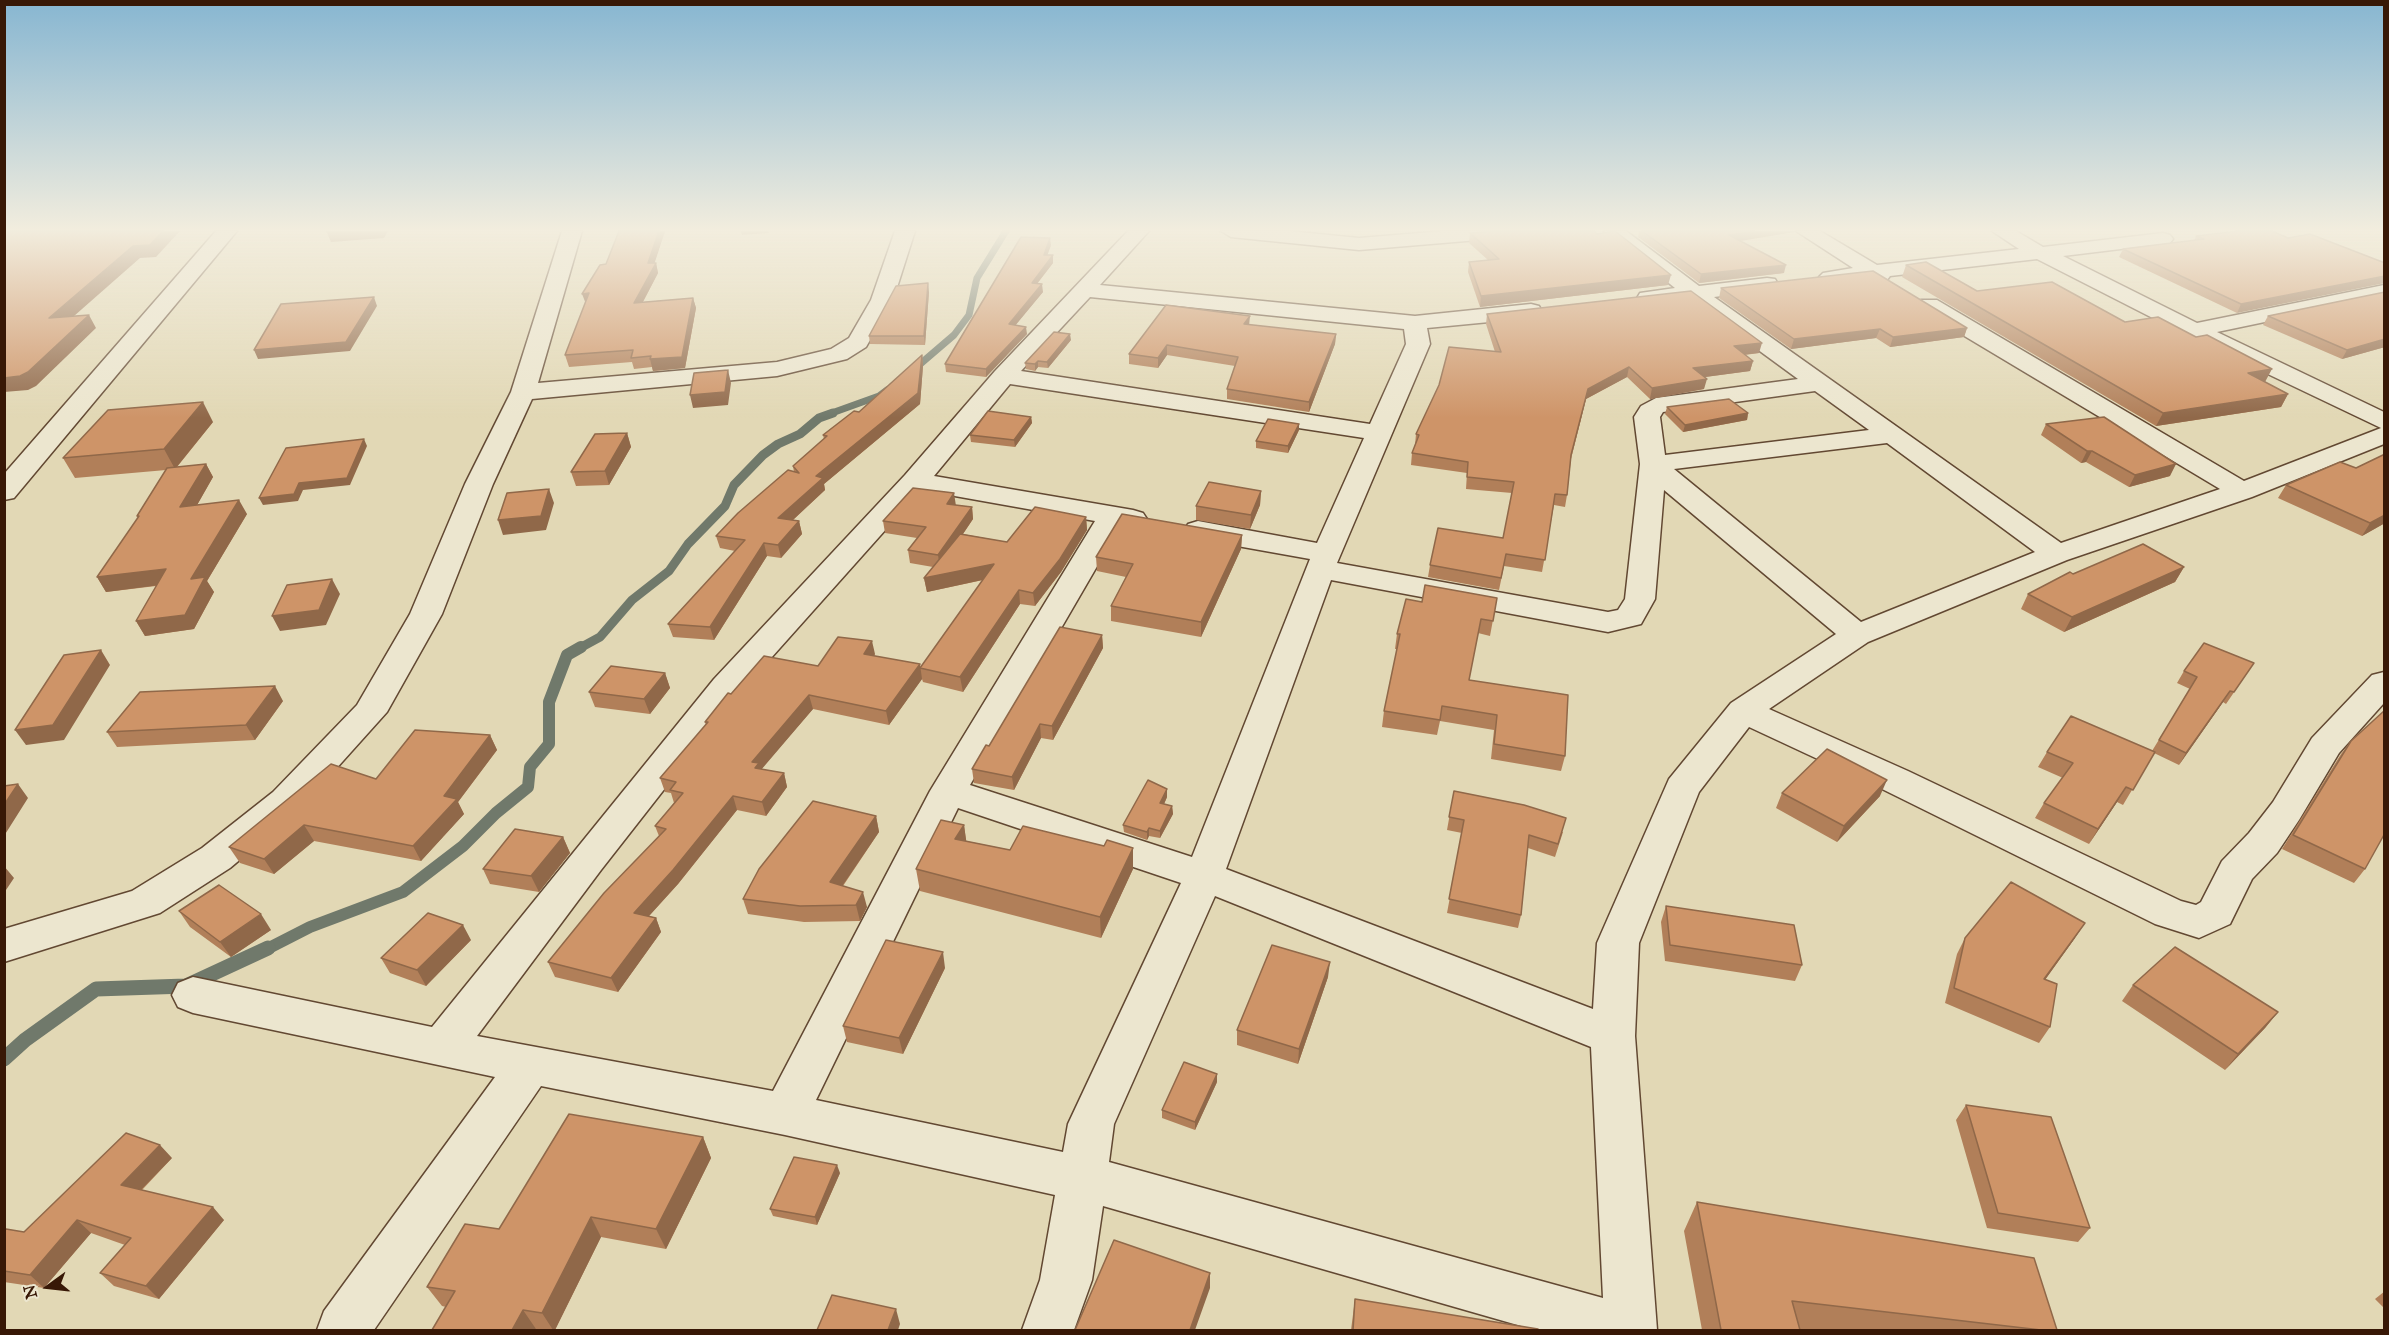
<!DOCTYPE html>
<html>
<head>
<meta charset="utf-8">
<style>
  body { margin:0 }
  #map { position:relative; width:2389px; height:1335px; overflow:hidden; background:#e2d8b5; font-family:"IM FELL Great Primer",serif }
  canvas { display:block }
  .frame { position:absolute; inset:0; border:6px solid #381806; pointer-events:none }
  .north { position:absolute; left:18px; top:1257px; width:60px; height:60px; -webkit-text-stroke:4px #ece6cf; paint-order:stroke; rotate:255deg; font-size:16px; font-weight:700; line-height:24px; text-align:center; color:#381806 }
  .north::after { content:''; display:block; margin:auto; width:21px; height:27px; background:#381806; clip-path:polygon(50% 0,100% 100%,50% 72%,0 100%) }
</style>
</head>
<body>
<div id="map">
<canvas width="2389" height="1335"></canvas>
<div class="frame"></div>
<div class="north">N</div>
</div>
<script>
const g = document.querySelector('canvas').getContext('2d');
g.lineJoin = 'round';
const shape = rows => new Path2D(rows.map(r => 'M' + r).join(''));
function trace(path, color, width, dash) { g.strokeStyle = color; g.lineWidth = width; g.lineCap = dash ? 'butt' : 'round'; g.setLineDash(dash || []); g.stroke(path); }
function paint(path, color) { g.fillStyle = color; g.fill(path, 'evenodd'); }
trace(shape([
  [912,371,954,335,969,315,977,278,1006,231],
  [829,414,879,396,887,390]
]), '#70796b', 7);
trace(shape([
  [578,649,600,637,632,600,669,571,688,544,725,506,734,485,763,455,778,444,800,434,819,418,833,413]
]), '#70796b', 9);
trace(shape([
  [265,950,310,927,403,892,463,846,496,813,528,787,530,767,549,744,549,702,567,655,581,647]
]), '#70796b', 12);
trace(shape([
  [4,1059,25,1040,96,989,186,986,268,948]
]), '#70796b', 15);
const minor = shape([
  [216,231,237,231,14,498,4,500,4,474,216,231],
  [562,231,582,231,538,383,777,362,831,349,849,338,871,300,895,231,915,231,893,300,866,347,847,359,777,376,532,399,493,484,442,614,387,712,299,810,230,868,160,913,4,962,4,929,132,891,202,848,273,792,357,705,410,614,465,484,511,392,562,231],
  [1128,231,1149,231,1100,285,1415,316,1531,304,1539,306,1542,311,1539,316,1531,318,1427,328,1430,344,1337,563,1608,612,1618,610,1625,599,1640,464,1634,417,1641,406,1656,398,1798,379,1690,300,1648,305,1640,303,1637,298,1640,293,1675,288,1604,231,1626,231,1699,286,1767,278,1775,279,1778,284,1775,289,1714,297,2061,543,2220,489,1921,310,1918,305,1921,300,1937,300,2244,481,2381,428,2186,335,2037,259,1890,276,1887,280,1880,282,1870,279,1830,283,1823,281,1819,277,1823,273,1853,268,1796,231,1820,231,1877,265,2019,249,1992,231,2016,231,2043,247,2163,233,2170,235,2173,239,2170,243,2063,256,2197,323,2384,285,2384,297,2217,332,2384,412,2384,444,2252,497,2067,560,1868,642,1769,709,1908,771,2181,901,2196,905,2201,902,2222,861,2249,833,2273,802,2312,738,2372,675,2384,672,2384,703,2339,753,2299,820,2277,853,2252,879,2230,924,2199,938,2155,924,1882,789,1749,727,1699,792,1639,943,1635,1036,1657,1330,1535,1330,1103,1206,1092,1280,1074,1330,1022,1330,1040,1280,1055,1195,785,1135,541,1086,374,1330,317,1330,324,1311,495,1077,193,1013,178,1007,172,995,178,983,193,977,432,1027,714,679,905,475,995,371,1128,231],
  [1090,297,1404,329,1406,344,1370,424,1021,371,1090,297],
  [1010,384,1364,438,1317,543,1198,521,1188,524,1184,530,1188,536,1198,539,1310,559,1192,857,970,785,1121,525,1133,528,1143,525,1147,519,1143,513,1133,510,934,476,1010,384],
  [1815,391,1869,430,1665,455,1660,417,1663,412,1815,391],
  [1887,443,2035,552,1861,622,1674,469,1887,443],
  [921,490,1095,521,930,791,773,1091,477,1036,601,870,738,695,921,490],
  [1664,490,1836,634,1731,703,1669,779,1597,943,1593,1009,1226,869,1331,580,1608,632,1641,624,1655,599,1664,490],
  [958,808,1181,883,1068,1124,1063,1152,816,1100,958,808],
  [1215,896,1591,1047,1603,1298,1109,1162,1114,1124,1215,896],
  [1221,231,1289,231,1359,238,1444,231,1524,231,1514,237,1359,250,1231,237,1221,231]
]);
trace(minor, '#624832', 3);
paint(minor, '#ece6cf');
paint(shape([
  [619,231,665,231,654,263,656,263,658,273,643,302,693,298,696,308,685,368,653,371,652,367,634,369,632,362,569,367,565,355,606,264],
  [1639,231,1795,231,1794,232,1740,241,1784,273,1699,283,1638,237],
  [1470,233,1668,285,1480,307,1468,272,1469,262,1488,260,1469,243],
  [2196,236,2288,238,2237,313,2119,257,2123,249,2194,241],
  [1051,245,1047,255,1053,263,1037,284,1043,292,1015,325,1027,334,986,377,946,372,945,364],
  [1906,265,1977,291,2125,322,2265,382,2288,394,2281,407,2156,426,1902,277],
  [1721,288,1967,328,1964,337,1890,347,1876,338,1791,349,1719,298],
  [929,292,925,345,870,344,869,336],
  [2385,292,2385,347,2342,359,2263,325,2268,316],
  [1487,314,1759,353,1745,355,1753,361,1750,371,1705,377,1704,389,1650,399,1627,377,1586,399,1571,459,1567,495,1565,507,1554,505,1542,572,1504,566,1499,590,1428,577,1430,565,1503,538,1512,493,1466,489,1467,473,1411,465,1412,453,1415,445,1416,434,1439,385,1495,352,1486,324],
  [1249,325,1336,334,1335,344,1309,412,1227,399,1227,389,1235,366,1167,355,1158,368,1129,364,1129,354],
  [1071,340,1048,368,1038,367,1035,371,1026,369,1025,363],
  [922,355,923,366,920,404,824,484,825,490,793,520,799,521,802,534,781,558,767,556,714,640,673,637,668,624,735,551,720,548,716,536,794,472,793,466,824,439,823,435,859,412],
  [1667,407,1748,413,1747,420,1683,432,1665,414],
  [1031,417,1032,423,1015,447,971,442,970,435],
  [213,422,177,467,206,464,213,477,197,505,247,514,207,581,214,592,194,629,145,636,136,621,156,586,106,592,97,577,138,518,137,516,166,470,75,478,63,458],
  [2046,424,2170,476,2129,487,2086,462,2081,463,2041,435],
  [1299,430,1288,453,1256,448,1256,441],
  [627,433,631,447,609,485,576,486,571,472],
  [2385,454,2385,523,2362,536,2278,498,2286,485,2356,468],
  [1261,491,1260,505,1250,529,1196,520,1196,506],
  [956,505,972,507,973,519,963,534,1007,542,1086,517,1087,530,1061,572,1035,606,1020,604,963,692,923,682,922,679,889,725,813,709,761,769,784,773,787,787,766,816,737,810,678,884,649,916,656,918,661,932,618,992,555,977,548,962,659,836,655,826,674,803,671,793,665,792,660,778,706,725,705,722,731,694,818,666,875,654,874,656,921,667,983,580,927,592,924,578,933,567,910,563,908,550,917,538,885,533,883,521],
  [1242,535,1241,549,1201,637,1111,621,1111,606,1126,577,1097,571,1096,557],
  [2184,567,2175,582,2064,632,2021,609,2028,594,2073,574],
  [1497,598,1490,636,1478,633,1469,680,1565,756,1561,771,1491,759,1494,730,1440,721,1437,735,1382,727,1384,711,1397,649,1395,649,1397,634,1422,602],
  [1102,635,1103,648,1053,740,1041,738,1014,790,974,783,972,769,989,746],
  [2254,663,2226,704,2223,702,2179,765,2154,753,2123,805,2117,802,2089,844,2035,818,2044,803,2063,778,2038,767,2047,752,2152,751,2190,689,2177,683,2184,671],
  [665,673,670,688,650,714,595,707,589,692],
  [283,701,255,740,117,747,107,732],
  [490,735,497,750,458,802,464,814,421,861,314,841,274,874,240,863,229,847,376,779],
  [2351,741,2365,869,2354,883,2282,849,2341,754],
  [1167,789,1167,797,1164,804,1172,806,1173,814,1160,838,1149,836,1147,840,1124,832,1123,825],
  [1454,791,1563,832,1555,857,1528,848,1521,915,1518,928,1447,913,1462,833,1447,830],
  [1782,793,1880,796,1837,842,1776,808],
  [876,816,879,832,843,886,867,907,860,921,804,922,748,914,743,899],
  [964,825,966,841,1010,850,1133,869,1101,938,920,891,916,869],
  [563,837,570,853,539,892,490,884,483,869],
  [1666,906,1802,965,1795,981,1665,961,1661,922],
  [179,911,271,930,231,957,190,927],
  [1965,938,2075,938,2045,980,2050,1027,2039,1043,1945,1003,1957,954],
  [471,940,426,986,390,973,381,958],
  [945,968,903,1054,847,1042,843,1026],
  [1328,977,1298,1064,1237,1045,1237,1030],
  [2133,985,2278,1012,2265,1028,2225,1070,2122,1001],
  [1217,1082,1195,1130,1162,1118,1162,1110],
  [1966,1105,2090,1228,2078,1242,1987,1228,1956,1120],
  [703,1137,711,1158,666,1249,601,1237,555,1330,546,1330,536,1329,442,1306,427,1287,499,1229],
  [172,1158,142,1190,224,1220,159,1299,114,1286,100,1273,125,1245,91,1233,44,1288,4,1282,4,1230,24,1232],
  [840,1173,817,1225,773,1216,770,1209],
  [1697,1202,2057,1330,1702,1330,1684,1231],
  [2385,1291,2385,1309,2375,1299],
  [1355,1299,1538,1330,1351,1330]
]), '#b17f59');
paint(shape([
  [163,231,180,231,156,257,140,258,57,331,49,318,133,246],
  [326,231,388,231,384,238,331,242],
  [659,231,665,231,653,268,656,263,658,273,637,313,634,303],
  [741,231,768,231,769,233,742,235],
  [1754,231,1795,231,1794,232,1727,243,1729,235],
  [1050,238,1051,245,1045,262,1044,255],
  [1053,255,1053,263,1032,290,1032,283],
  [1786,265,1784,273,1699,283,1701,274],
  [1671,275,1668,285,1480,307,1481,296],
  [2385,276,2385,283,2237,313,2241,304],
  [928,283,929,292,925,345,924,336],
  [1042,284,1043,292,1010,332,1009,324],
  [589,293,586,304,582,294],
  [374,297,377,306,350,351,258,359,254,350],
  [693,298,696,308,685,368,653,371,650,359],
  [89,315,96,328,36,386,28,390,4,392,4,378],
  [1250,316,1249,326,1244,324],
  [1026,327,1027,334,986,377,986,369],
  [1967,328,1964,337,1890,347,1893,337],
  [1880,329,1876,338,1791,349,1794,339],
  [1070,334,1071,340,1048,368,1047,362],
  [1336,334,1335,344,1309,412,1309,402],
  [2385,339,2385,347,2342,359,2347,350],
  [1762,343,1759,353,1731,356,1734,346],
  [1167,345,1167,355,1158,368,1158,358],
  [922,355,923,366,920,404,824,484,825,490,781,531,778,518,816,476],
  [1038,361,1038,367,1035,371,1035,364],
  [1753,361,1750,371,1690,379,1693,368],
  [1629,367,1627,377,1586,399,1569,466,1588,389],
  [2272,369,2265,382,2248,373],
  [728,370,731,383,728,405,693,408,690,395],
  [1707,379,1704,389,1650,399,1652,388],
  [2288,394,2281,407,2156,426,2163,413],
  [203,402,213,422,175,469,164,449],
  [1748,413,1747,420,1683,432,1685,425],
  [1031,417,1032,423,1015,447,1014,440],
  [1299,424,1299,430,1288,453,1288,446],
  [627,433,631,447,609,485,605,471],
  [364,439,367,446,350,485,303,490,298,501,263,505,259,498,299,483],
  [2087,451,2092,451,2086,462,2081,463],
  [206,464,213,477,188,521,180,507],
  [2176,464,2170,476,2129,487,2135,475],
  [549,489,554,503,546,530,503,535,498,520],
  [1261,491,1260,505,1250,529,1251,515],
  [954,493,956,506,947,504],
  [239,500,247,514,207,581,214,592,194,629,145,636,136,621,191,579],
  [972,507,973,519,940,568,938,555],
  [2385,515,2385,523,2362,536,2370,523],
  [1086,517,1087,530,1061,572,1035,606,1033,593],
  [799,521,802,534,781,558,778,545],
  [1242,535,1241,549,1201,637,1201,622],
  [764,543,767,556,714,640,710,627],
  [994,564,996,577,927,592,924,578],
  [2184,567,2175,582,2064,632,2072,617],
  [166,569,175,583,106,592,97,577],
  [332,579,340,594,326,625,280,631,272,616],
  [1019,590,1020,604,963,692,960,677],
  [1102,635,1103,648,1053,740,1052,726],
  [872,641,875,654,867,667,864,654],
  [101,650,110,665,64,740,26,745,15,730],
  [920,664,922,679,889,725,886,711],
  [665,673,670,688,650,714,644,699],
  [275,686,283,701,255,740,246,725],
  [2230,691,2223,702,2179,765,2186,753],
  [809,695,813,709,761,770,763,777,752,762],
  [1040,724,1041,738,1014,790,1012,777],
  [490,735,497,750,458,802,464,814,421,861,413,846,444,796],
  [784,773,787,787,766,816,762,802],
  [1887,780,1880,796,1837,842,1844,826],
  [18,784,28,798,4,836,4,805],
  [2126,787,2117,802,2089,844,2098,829],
  [1167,789,1167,797,1161,811,1160,803],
  [733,796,737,810,678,884,639,927,634,913],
  [1172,806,1173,814,1160,838,1160,831],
  [876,816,879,832,834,898,830,882],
  [304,825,314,841,274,874,264,859],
  [964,825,967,846,955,839],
  [1149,828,1149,836,1147,840,1147,832],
  [563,837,570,853,539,892,531,876],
  [1133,848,1133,869,1101,938,1100,917],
  [4,866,14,878,4,893],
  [863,892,867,907,860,921,856,905],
  [261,914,271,930,231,957,220,942],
  [656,918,661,932,618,992,611,978],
  [2085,923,2075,938,2034,995,2044,979],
  [463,925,471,940,426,986,417,970],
  [943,952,945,968,903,1054,899,1038],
  [1330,962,1328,977,1298,1064,1299,1049],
  [2278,1012,2265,1028,2225,1070,2238,1054],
  [1217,1074,1217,1082,1195,1130,1195,1122],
  [703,1137,711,1158,666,1249,656,1229],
  [160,1145,172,1158,133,1198,121,1185],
  [837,1165,840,1173,817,1225,815,1217],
  [213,1207,224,1220,159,1299,146,1286],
  [591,1217,601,1237,555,1330,553,1330,542,1313],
  [77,1220,91,1233,44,1288,30,1275],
  [1210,1273,1210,1288,1195,1330,1190,1330],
  [896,1309,900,1324,898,1330,888,1330],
  [523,1310,536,1329,535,1330,512,1330]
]), '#906849');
const building = shape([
  [4,231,163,231,150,245,133,246,49,318,89,315,28,372,20,376,4,378,4,231],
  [619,231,659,231,648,263,656,263,634,303,693,298,682,357,650,359,651,356,631,358,633,350,565,355,589,293,582,294,600,265,606,264,619,231],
  [1497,231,1594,231,1597,234,1615,231,1671,275,1481,296,1469,262,1499,259,1470,233,1497,231],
  [1642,231,1754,231,1729,235,1786,265,1701,274,1642,231],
  [2238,231,2272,231,2288,238,2310,234,2385,263,2385,276,2241,304,2123,249,2204,239,2196,236,2238,231],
  [1021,237,1050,238,1044,255,1053,255,1032,283,1042,284,1009,324,1026,327,986,369,945,364,1021,237],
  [1926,262,1977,291,2052,282,2125,322,2158,317,2196,337,2207,335,2272,369,2248,373,2288,394,2163,413,1906,265,1926,262],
  [1873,271,1967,328,1893,337,1880,329,1794,339,1721,288,1873,271],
  [928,283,924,336,869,336,896,286,928,283],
  [1691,291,1762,343,1734,346,1753,361,1693,368,1707,379,1652,388,1629,367,1588,389,1571,455,1567,495,1555,494,1545,560,1506,554,1501,578,1430,565,1438,528,1503,538,1514,482,1467,477,1468,462,1412,453,1419,435,1416,434,1439,385,1449,347,1501,352,1487,314,1691,291],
  [2385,292,2385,339,2347,350,2268,316,2385,292],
  [374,297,346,342,254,350,281,304,374,297],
  [1166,305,1250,316,1244,324,1336,334,1309,402,1227,389,1238,357,1167,345,1158,358,1129,354,1166,305],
  [1054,332,1070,334,1047,362,1038,361,1035,364,1025,363,1054,332],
  [922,355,918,393,816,476,823,478,778,518,799,521,778,545,764,543,710,627,668,624,745,540,716,536,738,513,788,470,799,473,793,466,827,436,823,435,854,411,859,412,922,355],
  [728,370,725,392,690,395,694,373,728,370],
  [1729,399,1748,413,1685,425,1667,407,1729,399],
  [203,402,164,449,63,458,108,410,203,402],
  [988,411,1031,417,1014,440,970,435,988,411],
  [2104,417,2176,464,2135,475,2092,451,2087,451,2046,424,2104,417],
  [1268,419,1299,424,1288,446,1256,441,1268,419],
  [627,433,605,471,571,472,595,434,627,433],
  [364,439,347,478,299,483,294,494,259,498,286,448,364,439],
  [2385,454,2385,515,2370,523,2286,485,2340,462,2356,468,2385,454],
  [206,464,180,507,239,500,191,579,205,577,185,615,136,621,166,569,97,577,139,516,137,516,167,468,206,464],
  [1209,482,1261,491,1251,515,1196,506,1209,482],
  [913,488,954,493,947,504,972,507,938,555,908,550,926,527,883,521,913,488],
  [549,489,541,516,498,520,507,493,549,489],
  [1035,507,1086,517,1060,559,1033,593,1019,590,960,677,920,668,994,564,924,578,960,534,1007,542,1035,507],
  [1122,514,1242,535,1201,622,1111,606,1133,564,1096,557,1122,514],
  [2143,544,2184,567,2072,617,2028,594,2070,572,2073,574,2143,544],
  [332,579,319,610,272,616,287,585,332,579],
  [1425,585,1497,598,1493,621,1481,619,1469,680,1568,695,1565,756,1494,744,1497,715,1442,706,1440,720,1384,711,1400,634,1397,634,1406,599,1422,602,1425,585],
  [1060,627,1102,635,1052,726,1040,724,1012,777,972,769,986,745,989,746,1060,627],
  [838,637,872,641,864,654,920,664,886,711,809,695,752,762,759,763,755,768,784,773,762,802,733,796,673,870,634,913,656,918,611,978,548,962,604,893,666,829,655,826,683,793,670,790,676,782,660,778,708,722,705,722,728,693,731,694,764,656,818,666,838,637],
  [2204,643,2254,663,2234,692,2230,691,2186,753,2159,740,2197,677,2184,671,2204,643],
  [101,650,53,725,15,730,64,655,101,650],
  [611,666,665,673,644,699,589,692,611,666],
  [275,686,246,725,107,732,140,692,275,686],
  [2385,710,2385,833,2365,869,2293,835,2351,741,2385,710],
  [2071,716,2155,752,2133,790,2126,787,2098,829,2044,803,2073,763,2047,752,2071,716],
  [415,730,490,735,444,796,457,799,413,846,304,825,264,859,229,847,331,764,376,779,415,730],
  [1827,749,1887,780,1844,826,1782,793,1827,749],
  [1148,780,1167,789,1160,803,1172,806,1160,831,1149,828,1147,832,1123,825,1148,780],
  [18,784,4,805,4,786,18,784],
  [1454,791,1524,805,1566,818,1558,844,1529,835,1521,915,1449,899,1464,820,1449,817,1454,791],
  [813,801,876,816,830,882,863,892,856,905,800,906,743,899,759,869,813,801],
  [941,820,964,825,955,839,1010,850,1023,826,1104,846,1107,840,1133,848,1100,917,916,869,941,820],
  [515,829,563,837,531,876,483,869,515,829],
  [2011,882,2085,923,2044,979,2057,984,2050,1027,1954,988,1965,938,2011,882],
  [219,885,261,914,220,942,179,911,219,885],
  [1666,906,1794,925,1802,965,1670,945,1666,906],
  [428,913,463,925,417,970,381,958,428,913],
  [886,940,943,952,899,1038,843,1026,886,940],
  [1272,945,1330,962,1299,1049,1237,1030,1272,945],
  [2175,947,2278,1012,2238,1054,2133,985,2175,947],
  [1184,1062,1217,1074,1195,1122,1162,1110,1184,1062],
  [1966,1105,2051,1117,2090,1228,1998,1213,1966,1105],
  [569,1114,703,1137,656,1229,591,1217,542,1313,523,1310,512,1330,432,1330,455,1291,427,1287,465,1224,499,1229,569,1114],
  [126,1133,160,1145,121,1185,213,1207,146,1286,100,1273,131,1238,77,1220,30,1275,4,1271,4,1230,6,1229,24,1232,126,1133],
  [794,1157,837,1165,815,1217,770,1209,794,1157],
  [1697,1202,2034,1258,2057,1330,2041,1330,1792,1301,1800,1330,1721,1330,1697,1202],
  [1114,1240,1210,1273,1190,1330,1075,1330,1114,1240],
  [832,1295,896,1309,888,1330,817,1330,832,1295],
  [1355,1299,1538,1329,1538,1330,1353,1330,1355,1299]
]);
paint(building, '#ce9468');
trace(building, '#906849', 1.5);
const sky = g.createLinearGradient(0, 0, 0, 418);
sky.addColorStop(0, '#87b6d1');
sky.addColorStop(0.55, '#f2edde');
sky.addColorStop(1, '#f2edde00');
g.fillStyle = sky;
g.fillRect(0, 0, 2389, 418);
</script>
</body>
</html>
